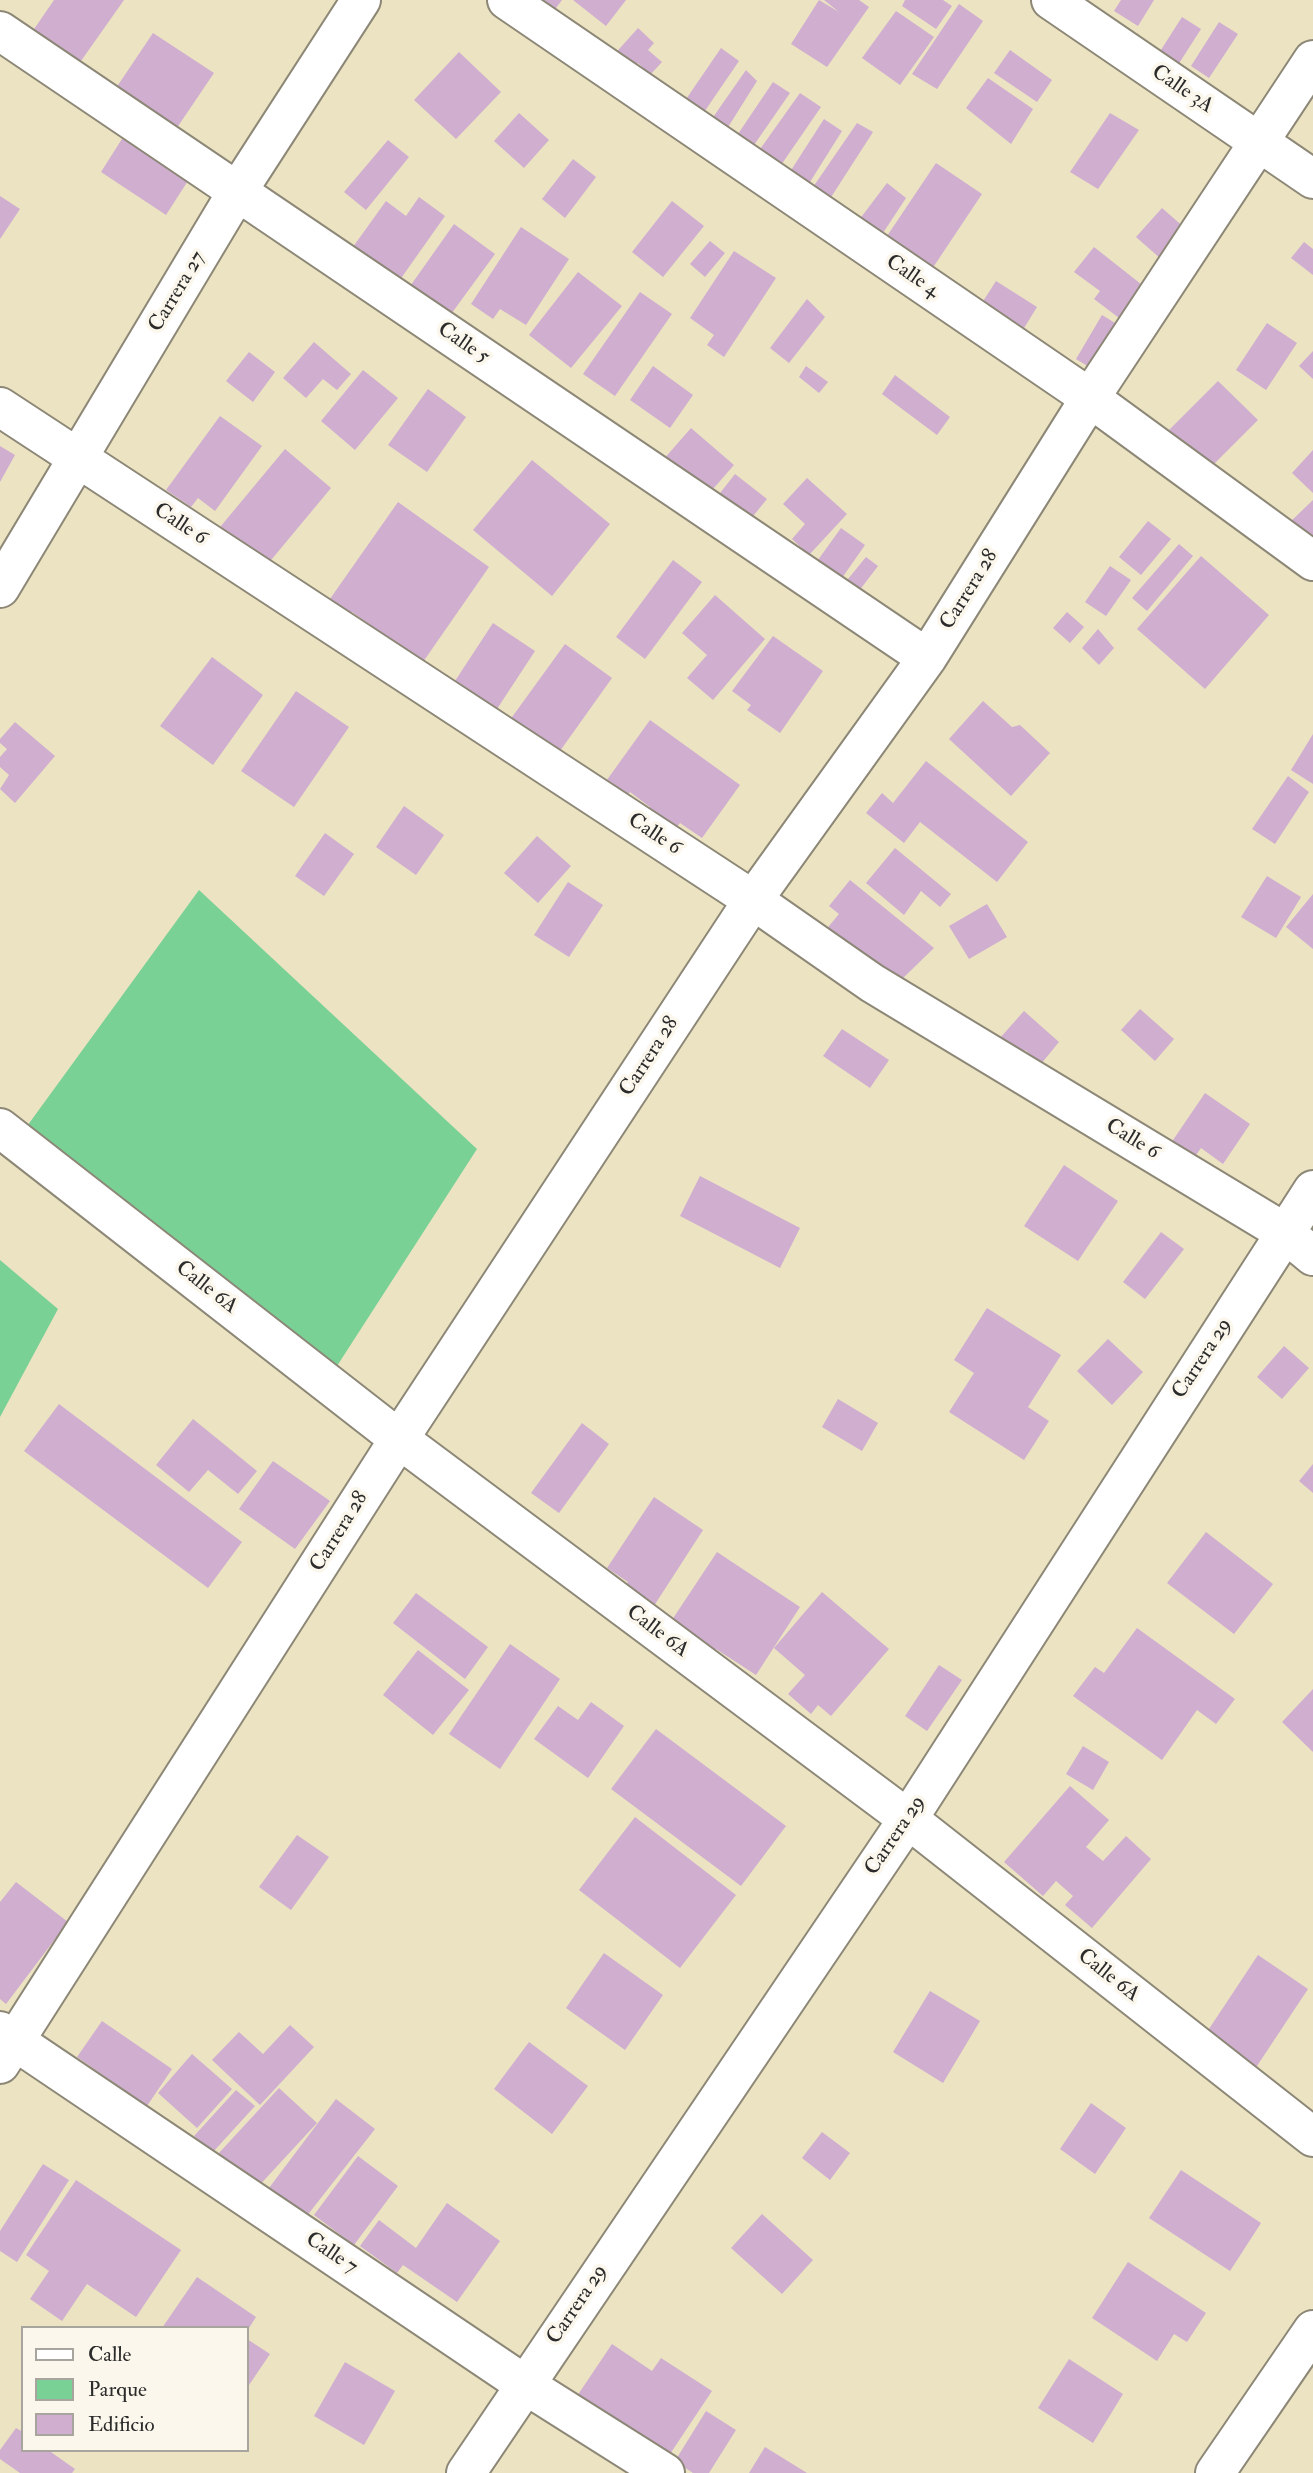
<!DOCTYPE html>
<html>
<head>
<meta charset="utf-8">
<style>
  body { margin:0 }
  #map { position:relative; width:1313px; height:2473px; overflow:hidden; background:#ece3c2; font-family:"IM FELL Double Pica",serif }
  canvas { display:block }
  .legend { position:absolute; left:21px; top:2326px; width:228px; height:126px; box-sizing:border-box; background:#fbf7ec; border:2px solid #a8a59f; margin:0; padding:9px 12px; list-style:none; font-size:21px; color:#2b2b2b }
  .legend li { display:flex; align-items:center; gap:14px; height:35px }
  .legend b { width:35px; border:2px solid #a8a59f }
</style>
</head>
<body>
<div id="map">
<canvas width="1313" height="2473"></canvas>
<ul class="legend">
<li><b style="height:9px;background:#fff"></b>Calle</li>
<li><b style="height:19px;background:#7ad196"></b>Parque</li>
<li><b style="height:19px;background:#cfaed0"></b>Edificio</li>
</ul>
</div>
<script>
const g = document.querySelector('canvas').getContext('2d');
g.lineJoin = 'round';
function paint(path, color) { g.fillStyle = color; g.fill(path, 'evenodd'); }
const shape = rows => new Path2D(rows.map(r => 'M' + r).join(''));
function trace(path, color, width, dash) { g.strokeStyle = color; g.lineWidth = width; g.lineCap = dash ? 'butt' : 'round'; g.setLineDash(dash || []); g.stroke(path); }
function drawText(font, color, halo, rows, align = 'center') {
  g.font = font + ' "IM FELL Double Pica",serif'; g.lineWidth = 7; g.setLineDash([]); g.textBaseline = 'middle'; g.strokeStyle = halo; g.fillStyle = color; for (const [text, x, y, turn = 0] of rows) {
    g.save(); g.translate(x, y); g.rotate((+turn || 0) * Math.PI / 180); g.textAlign = isNaN(turn) ? turn : align; if (halo) g.strokeText(text, 0, 0); g.fillText(text, 0, 0); g.restore();
  }
}
paint(shape([
  [199,890,477,1149,337,1366,22,1133],
  [0,1260,58,1309,0,1417]
]), '#7ad196');
paint(shape([
  [54,0,124,0,76,68,30,35],
  [521,0,562,0,547,20],
  [573,0,626,0,606,26],
  [819,0,839,12,824,0,859,0,869,7,827,67,791,44],
  [905,0,943,0,952,6,936,29,902,6],
  [1121,0,1154,0,1138,26,1114,11],
  [959,4,983,21,937,89,912,74],
  [896,11,934,37,900,85,862,58],
  [1182,17,1201,29,1178,65,1159,53],
  [1219,22,1238,34,1209,78,1191,66],
  [638,28,654,43,648,50,662,62,650,75,638,63,629,73,612,57],
  [153,33,214,73,168,141,108,100],
  [721,48,739,61,698,121,680,108],
  [1010,50,1052,80,1037,102,994,73],
  [459,52,501,92,456,139,414,100],
  [746,70,757,81,725,132,709,123],
  [988,78,1033,109,1011,144,966,108],
  [773,82,790,93,754,145,738,134],
  [800,93,821,107,779,168,758,152],
  [519,113,549,140,524,168,494,141],
  [1110,113,1139,130,1098,189,1070,172],
  [824,119,842,131,805,190,786,178],
  [857,123,873,132,826,205,809,193],
  [127,131,193,173,166,215,101,172],
  [388,140,409,157,366,210,344,192],
  [573,159,596,177,565,218,542,199],
  [936,163,982,194,926,278,879,248],
  [887,183,906,198,879,239,856,224],
  [0,196,20,209,0,239],
  [419,197,445,216,392,291,345,258,386,201,406,216],
  [672,201,704,226,663,277,632,252],
  [1162,208,1194,236,1169,266,1136,237],
  [454,224,495,254,446,321,406,292],
  [521,227,569,259,526,325,500,309,493,319,471,304],
  [710,241,725,253,705,277,690,264],
  [1304,242,1313,249,1313,275,1291,258],
  [1094,247,1151,292,1127,324,1094,299,1100,291,1074,272],
  [734,251,776,278,724,357,707,345,714,335,690,318],
  [578,272,622,306,571,368,529,335],
  [996,281,1037,307,1021,333,980,306],
  [640,292,672,314,615,396,583,374],
  [807,299,825,317,789,363,770,348],
  [1102,315,1125,329,1099,373,1076,359],
  [1267,323,1297,343,1266,390,1236,370],
  [314,342,351,374,337,390,323,379,306,398,283,378],
  [1313,351,1313,379,1299,366],
  [249,352,275,372,253,402,226,381],
  [653,366,693,395,670,428,630,400],
  [806,366,828,382,819,393,799,377],
  [363,370,398,398,355,450,321,421],
  [895,375,950,417,937,435,882,394],
  [1218,381,1258,420,1204,474,1164,435],
  [428,389,466,417,427,472,388,445],
  [220,416,262,446,215,511,198,498,191,507,166,490],
  [691,428,734,465,706,497,663,460],
  [0,446,15,455,0,482],
  [285,449,331,488,262,571,216,532],
  [1313,450,1313,493,1292,473],
  [532,460,610,524,552,596,473,530],
  [735,474,767,499,745,526,713,502],
  [807,478,847,514,809,555,792,539,805,524,783,504],
  [1313,500,1313,549,1288,524],
  [398,502,489,567,423,662,352,612,346,621,325,606],
  [1148,521,1171,539,1141,575,1119,557],
  [841,528,865,545,835,588,810,571],
  [1179,544,1193,556,1147,611,1132,598],
  [1201,556,1269,615,1205,689,1137,629],
  [866,557,878,566,852,600,839,590],
  [673,560,702,582,645,659,616,637],
  [1110,566,1131,580,1106,616,1085,602],
  [715,595,765,639,713,700,687,678,707,655,682,633],
  [1067,612,1084,627,1070,643,1053,628],
  [493,623,535,651,497,709,455,681],
  [1098,629,1114,648,1099,665,1082,648],
  [773,636,823,671,780,733,747,710,751,705,732,691],
  [565,644,612,678,555,758,507,724],
  [212,657,263,695,213,765,160,726],
  [296,691,349,727,294,807,241,771],
  [983,701,1012,727,1020,725,1050,753,1011,796,949,739],
  [650,720,740,785,702,838,680,823,672,833,646,813,650,807,630,792,620,805,599,791],
  [15,722,55,756,15,803,0,789,9,775,0,767,0,757,7,749,0,743,0,739],
  [1313,734,1313,784,1291,770],
  [926,761,1028,842,997,882,920,822,904,843,866,813,882,793,893,803],
  [1288,776,1309,792,1275,844,1252,829],
  [404,806,444,835,416,875,376,847],
  [325,833,354,854,324,896,295,876],
  [537,836,571,866,538,903,504,873],
  [895,848,951,894,940,907,921,891,904,915,866,883],
  [1267,876,1301,897,1276,938,1241,917],
  [850,880,934,948,902,979,825,931,839,914,829,906],
  [568,882,603,905,569,957,534,935],
  [1313,894,1313,949,1286,927],
  [987,904,1007,937,969,959,949,926],
  [1140,1009,1174,1039,1155,1061,1121,1030],
  [1024,1011,1059,1042,1041,1064,1025,1050,1020,1055,1000,1038],
  [842,1029,889,1060,870,1088,823,1056],
  [1205,1093,1250,1124,1223,1164,1201,1148,1194,1158,1171,1143],
  [1064,1165,1118,1201,1078,1261,1024,1226],
  [700,1176,800,1228,780,1268,680,1216],
  [1161,1232,1184,1249,1145,1299,1123,1282],
  [987,1308,1061,1355,1028,1407,1049,1421,1024,1460,949,1412,974,1373,954,1360],
  [1108,1339,1143,1372,1112,1405,1077,1371],
  [1284,1346,1309,1368,1282,1399,1257,1377],
  [838,1399,878,1423,862,1451,822,1427],
  [59,1404,242,1542,208,1588,24,1451],
  [193,1419,257,1471,238,1494,208,1470,189,1492,156,1465],
  [582,1423,609,1444,559,1513,531,1493],
  [273,1461,330,1501,295,1549,239,1509],
  [1313,1464,1313,1493,1299,1481],
  [654,1497,703,1530,650,1612,621,1593,628,1582,607,1568],
  [1206,1532,1273,1584,1234,1634,1167,1583],
  [717,1552,800,1607,756,1675,716,1649,708,1661,664,1632],
  [822,1592,889,1649,831,1716,818,1705,811,1714,788,1694,805,1675,774,1648],
  [416,1593,488,1647,465,1679,393,1623],
  [1137,1628,1235,1699,1216,1724,1197,1710,1162,1760,1073,1696,1095,1667,1104,1673],
  [510,1644,560,1679,500,1769,449,1734],
  [418,1650,469,1690,433,1735,383,1695],
  [939,1665,962,1680,927,1731,905,1716],
  [1313,1689,1313,1752,1282,1722],
  [591,1702,624,1726,588,1778,534,1739,558,1706,578,1720],
  [656,1729,786,1826,741,1886,611,1789],
  [1083,1746,1109,1762,1093,1790,1066,1774],
  [1070,1786,1109,1820,1086,1847,1103,1861,1126,1836,1151,1859,1092,1928,1065,1905,1073,1896,1056,1881,1043,1896,1004,1862],
  [635,1817,736,1895,680,1968,579,1890],
  [297,1835,329,1857,291,1910,259,1887],
  [16,1882,68,1922,6,2004,0,1999,0,1902],
  [604,1953,663,1995,625,2050,566,2008],
  [1258,1955,1308,1989,1251,2075,1201,2041],
  [930,1991,980,2021,943,2083,893,2052],
  [102,2021,172,2069,147,2106,77,2057],
  [290,2025,314,2047,260,2105,212,2060,239,2032,263,2054],
  [529,2042,588,2086,552,2134,494,2089],
  [192,2054,232,2089,197,2128,158,2093],
  [279,2088,317,2123,256,2189,218,2154],
  [236,2090,255,2106,213,2152,194,2136],
  [336,2099,375,2129,306,2217,269,2188],
  [1091,2103,1126,2128,1095,2174,1060,2149],
  [822,2132,850,2153,830,2180,802,2158],
  [358,2156,398,2186,354,2245,314,2215],
  [43,2164,69,2180,17,2262,0,2251,0,2231],
  [1181,2170,1261,2223,1230,2271,1149,2218],
  [76,2180,181,2250,136,2317,87,2284,62,2321,30,2299,49,2271,26,2255],
  [447,2203,500,2241,457,2302,403,2265,397,2273,360,2246,379,2220,416,2248],
  [762,2214,813,2260,782,2294,731,2248],
  [1128,2262,1206,2313,1187,2342,1174,2334,1157,2361,1092,2318],
  [197,2277,256,2317,247,2331,247,2328,162,2328],
  [247,2339,270,2354,247,2388],
  [612,2344,652,2371,661,2358,712,2391,668,2457,569,2408],
  [1069,2359,1123,2394,1093,2443,1038,2408],
  [345,2362,395,2391,364,2445,314,2416],
  [706,2411,736,2430,709,2473,693,2473,675,2461],
  [16,2428,23,2432,23,2450,48,2450,75,2469,72,2473,20,2473,0,2459,0,2450],
  [765,2447,807,2473,749,2473]
]), '#cfaed0');
const street = shape([
  [507,0,1090,398,1313,561],
  [1051,0,1313,179],
  [0,31,927,658],
  [0,407,753,900,872,983,1284,1232,1313,1256],
  [0,588,237,192,361,0],
  [0,1128,399,1439,908,1819,1313,2137],
  [0,2031,524,2384,665,2473],
  [0,2064,399,1439,753,900,927,658,1090,398,1313,60],
  [466,2473,908,1819,1313,1190],
  [1215,2473,1313,2330]
]);
trace(street, '#8c8776', 42);
trace(street, '#fff', 38);
drawText('21px', '#2b2b2b', '#fbf7ec', [
  ["Calle 3A",1182,90,34],
  ["Calle 4",912,277,34],
  ["Carrera 27",178,292,-59],
  ["Calle 5",463,344,34],
  ["Calle 6",180,525,33],
  ["Carrera 28",970,590,-58],
  ["Calle 6",654,835,33],
  ["Carrera 28",650,1057,-57],
  ["Calle 6",1132,1140,31],
  ["Calle 6A",206,1288,38],
  ["Carrera 29",1203,1359,-57],
  ["Carrera 28",340,1532,-58],
  ["Calle 6A",657,1632,37],
  ["Carrera 29",896,1836,-56],
  ["Calle 6A",1108,1976,38],
  ["Calle 7",331,2254,34],
  ["Carrera 29",578,2305,-56]
]);
</script>
</body>
</html>
